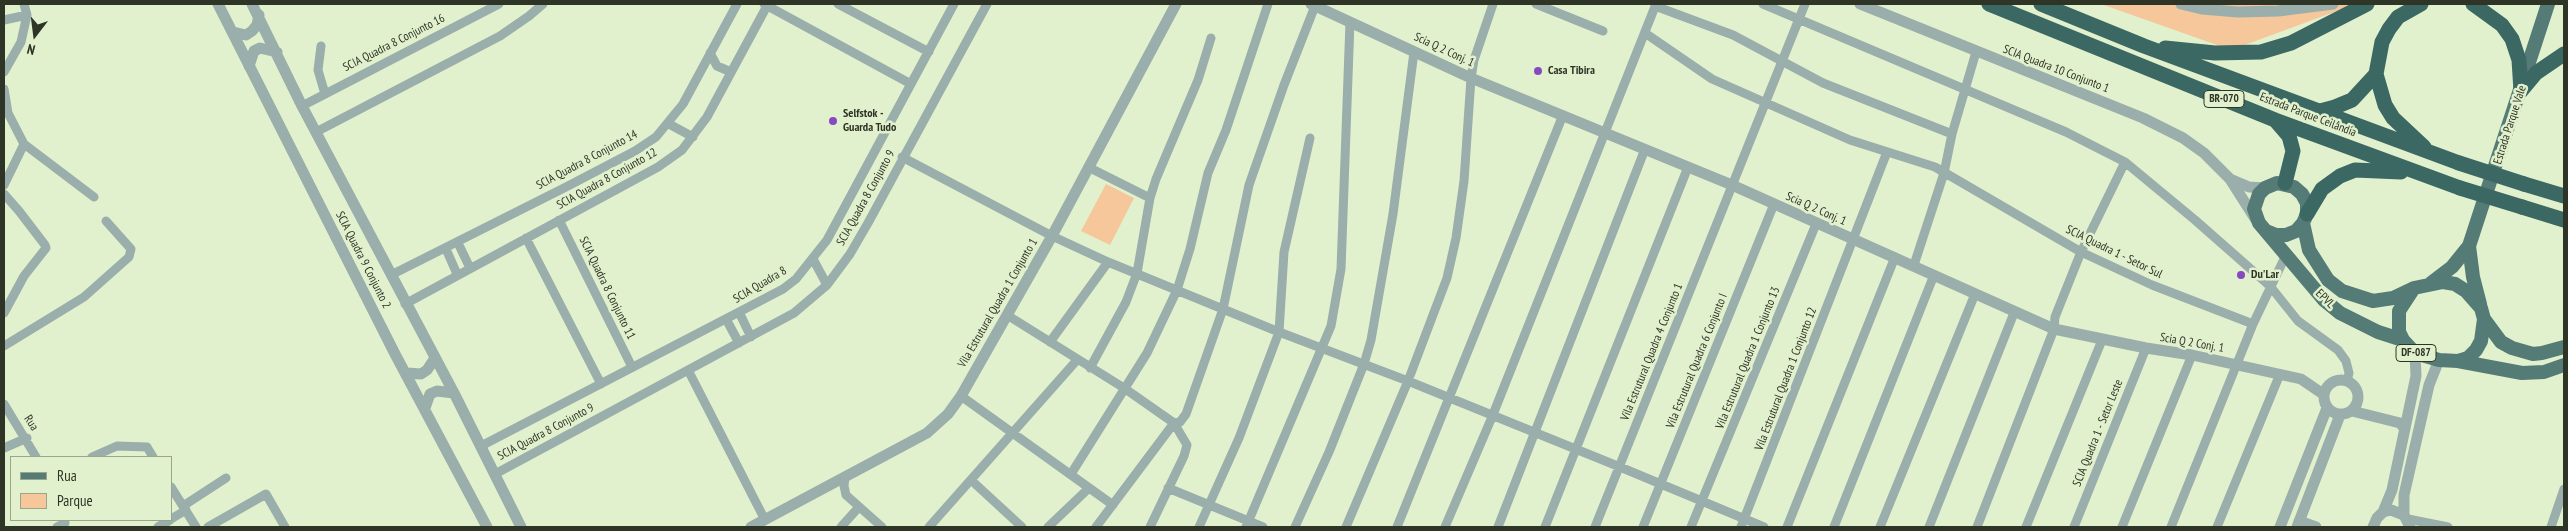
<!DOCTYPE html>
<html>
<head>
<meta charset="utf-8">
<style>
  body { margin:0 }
  #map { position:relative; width:2568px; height:531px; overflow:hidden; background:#e2f1cd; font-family:"PT Sans Narrow",sans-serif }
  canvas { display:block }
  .frame { position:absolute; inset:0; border:5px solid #2e3426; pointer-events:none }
  .legend { position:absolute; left:10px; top:456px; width:162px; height:65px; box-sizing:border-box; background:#e2f1cd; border:1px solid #9aa58a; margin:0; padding:6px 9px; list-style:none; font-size:15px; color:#2e3426 }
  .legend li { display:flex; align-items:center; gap:10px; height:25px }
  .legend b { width:25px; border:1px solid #9aa58a }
  .north { position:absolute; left:10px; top:10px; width:50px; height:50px; -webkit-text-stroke:4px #e2f1cd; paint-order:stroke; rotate:195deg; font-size:14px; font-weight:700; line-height:20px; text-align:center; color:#2e3426 }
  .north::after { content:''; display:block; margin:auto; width:18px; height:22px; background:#2e3426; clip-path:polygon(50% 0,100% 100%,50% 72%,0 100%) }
</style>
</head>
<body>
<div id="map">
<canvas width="2568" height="531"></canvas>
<div class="frame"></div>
<ul class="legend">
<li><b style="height:6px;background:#557b76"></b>Rua</li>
<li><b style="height:14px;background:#f5c79a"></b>Parque</li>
</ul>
<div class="north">N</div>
</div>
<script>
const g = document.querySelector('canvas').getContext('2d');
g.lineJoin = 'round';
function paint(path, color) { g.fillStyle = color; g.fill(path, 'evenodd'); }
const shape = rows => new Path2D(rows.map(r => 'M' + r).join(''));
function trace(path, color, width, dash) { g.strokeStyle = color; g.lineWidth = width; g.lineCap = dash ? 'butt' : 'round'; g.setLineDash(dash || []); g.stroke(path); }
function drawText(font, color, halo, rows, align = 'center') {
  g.font = font + ' "PT Sans Narrow",sans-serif'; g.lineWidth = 5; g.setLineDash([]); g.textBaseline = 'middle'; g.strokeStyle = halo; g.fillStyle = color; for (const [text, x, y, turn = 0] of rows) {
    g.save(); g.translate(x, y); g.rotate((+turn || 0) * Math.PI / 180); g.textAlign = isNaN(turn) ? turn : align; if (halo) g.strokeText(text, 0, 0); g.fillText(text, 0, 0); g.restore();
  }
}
paint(shape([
  [2101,4,2356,4,2231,50],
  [1106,184,1134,198,1110,245,1081,231]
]), '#f5c79a');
trace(shape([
  [764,4,911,84],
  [838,4,929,52],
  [1536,4,1603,31],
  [1763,4,2066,132,2125,162,2195,220,2270,286,2298,321,2338,350,2346,361,2349,373,2347,381],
  [1655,6,1733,35,1823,83,1952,134],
  [4,20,27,15],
  [1645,33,1712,79,1850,140,1935,167,2081,252,2152,285,2253,324],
  [321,46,318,70,325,94],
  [710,53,717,66,731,72],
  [4,72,21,42,27,15,24,4],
  [4,89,8,113,24,144,94,197],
  [302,106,499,4],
  [669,124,693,137],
  [316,132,500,36,529,16,543,4],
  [902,157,1052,236,1108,262,1279,332,1408,381,1620,467,1764,527],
  [1088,167,1150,198],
  [4,185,24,144],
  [4,194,19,211,45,245,46,248,24,276,4,313],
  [559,220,632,367],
  [526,238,601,384],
  [458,243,470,268],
  [446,249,457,274],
  [813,259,827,285],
  [1914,265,1944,173,1952,134,1976,52],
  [391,275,566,187,635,151,656,137,683,104,737,4],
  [405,304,658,167,682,150,707,117,768,4],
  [739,312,751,337],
  [1007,315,1124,388,1174,423,1187,445,1184,456,1150,527],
  [726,319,739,343],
  [1050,342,1108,262],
  [4,346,84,297,129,257,131,249,106,221],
  [1090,368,1126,302,1137,273,1150,198,1156,179,1198,80,1211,38],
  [688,370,765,520],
  [961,396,1113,505],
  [4,404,36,457],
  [481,446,739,312,783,289,796,279,827,240,954,4],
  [4,448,27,438],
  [92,457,117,446,147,447,153,457],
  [495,474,794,313,827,285,850,254,868,223,987,4],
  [1071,474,1147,353,1177,290,1190,249,1208,173,1226,130,1268,4],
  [845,477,844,486,846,495,882,527],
  [971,480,1022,527],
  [171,487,196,527],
  [1168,488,1263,527],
  [183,506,226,478],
  [171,519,186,510],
  [2408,519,2448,527],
  [57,527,65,523],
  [158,527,170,520],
  [208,527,266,494,285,527],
  [841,527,858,508],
  [929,527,1077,360],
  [1048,527,1089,488],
  [1096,527,1174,423,1180,422,1186,414,1223,309,1249,185,1284,85,1315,6],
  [1199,527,1239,438,1279,332,1284,252,1310,138],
  [1246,527,1331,326,1341,269,1350,22],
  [1295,527,1329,452,1364,364,1371,340,1393,214,1414,52],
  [1346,527,1408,381,1447,278,1456,238,1464,181,1471,78,1474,60,1493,4],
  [1397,527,1563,115],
  [1445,527,1492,417,1656,4],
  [1498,527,1645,149],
  [1545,527,1688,167],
  [1595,527,1805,4],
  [1643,527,1774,204],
  [1691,527,1816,224],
  [1741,527,1887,152],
  [1787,527,1895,257],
  [1834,527,1934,275],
  [1880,527,1975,294],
  [1929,527,2014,313],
  [1977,527,2054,329,2055,317,2081,252,2125,162],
  [2026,527,2102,340],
  [2074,527,2146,348],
  [2122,527,2192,355],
  [2171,527,2253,324,2286,255],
  [2217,527,2280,374],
  [2551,527,2564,489]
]), '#9aaeab', 9);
trace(shape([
  [218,4,395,354,487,527],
  [252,4,302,106,454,393,521,527],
  [1311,4,1471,78,1732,185,2054,329,2146,348,2192,355,2301,379,2323,394],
  [1860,4,2143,118,2183,138,2204,153,2230,179,2256,220],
  [2181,4,2202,9,2238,12,2278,11,2333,4],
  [233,32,246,35,252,31,257,25,259,15],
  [249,66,254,51,260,48,277,52],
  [2230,179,2249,187,2265,188],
  [407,373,421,374,427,370,435,358],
  '2324 397a17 17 0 1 1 34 0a17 17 0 1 1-34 0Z',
  [425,408,430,394,437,391,454,393],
  [2352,411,2400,423,2405,429],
  [2383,512,2392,490,2416,376,2415,353],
  [2404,515,2404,495,2429,385,2439,360],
  [2299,521,2316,527],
  [751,527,927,433,948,414,961,396,1052,236,1176,4],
  [2280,527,2327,408],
  [2297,527,2340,415],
  [2373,527,2377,518,2383,512,2391,510,2404,515,2410,527]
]), '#9aaeab', 11);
trace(shape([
  [2303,223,2309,250,2328,280,2342,291,2373,301,2393,298,2414,288],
  [2266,231,2276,235,2286,235,2296,231,2303,223,2307,214,2307,203,2302,194,2294,187,2277,183,2265,188,2259,194,2254,209,2259,223,2324,300,2340,313,2378,332,2403,340],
  [2469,246,2473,277,2480,304],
  [2443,282,2455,284,2466,291,2481,308,2484,319,2481,341,2476,350,2468,358,2458,361,2439,360,2415,353,2403,340,2399,332,2399,311,2414,288,2443,282],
  [2431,283,2452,267,2469,246,2548,4],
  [2484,319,2501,342,2512,348,2533,354,2542,353,2564,347],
  [2458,361,2522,373,2544,372,2564,365]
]), '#557b76', 14);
trace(shape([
  [1989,4,2275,120,2460,188],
  [2041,4,2144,46,2459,163],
  [2421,4,2398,17,2389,29,2382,42,2376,74,2385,105,2393,118,2424,147],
  [2473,4,2502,25,2512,39,2519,60,2521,91],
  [2165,48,2215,53,2261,52,2291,43,2367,4],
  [2521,91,2536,73,2564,54],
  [2320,111,2335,107,2352,100,2376,74],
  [2276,121,2289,136,2293,151,2285,183],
  [2524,184,2564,196],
  [2522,207,2564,220],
  [2307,214,2322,189,2340,176,2355,170,2401,172]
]), '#3c6863', 15);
trace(shape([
  [2459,163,2524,184],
  [2460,188,2522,207]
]), '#3c6863', 15);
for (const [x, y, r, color] of [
  [1538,71,5,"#8749bf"],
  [833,121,5,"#8749bf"],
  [2241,275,5,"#8749bf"]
]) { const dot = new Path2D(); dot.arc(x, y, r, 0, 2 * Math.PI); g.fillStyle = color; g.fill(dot); trace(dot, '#e2f1cd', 2); }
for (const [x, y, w] of [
  [2224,99,40],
  [2416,353,40]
]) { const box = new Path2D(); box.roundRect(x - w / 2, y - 8.5, w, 17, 4); g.fillStyle = '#e2f1cd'; g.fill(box); trace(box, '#2e3426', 1); }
drawText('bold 11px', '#2e3426', null, [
  ["BR-070",2224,99],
  ["DF-087",2416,353]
]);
drawText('12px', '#2e3426', '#e2f1cd', [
  ["SCIA Quadra 8 Conjunto 16",394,43,-27],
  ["Scia Q 2 Conj. 1",1444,50,25],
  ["SCIA Quadra 10 Conjunto 1",2056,69,21],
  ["Estrada Parque Ceilândia",2308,115,21],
  ["Estrada Parque Vale",2510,125,-72],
  ["SCIA Quadra 8 Conjunto 14",587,160,-28],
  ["SCIA Quadra 8 Conjunto 12",607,179,-29],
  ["SCIA Quadra 8 Conjunto 9",866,198,-61],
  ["Scia Q 2 Conj. 1",1816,209,24],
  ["SCIA Quadra 1 - Setor Sul",2114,252,26],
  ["SCIA Quadra 9 Conjunto 2",363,260,63],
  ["SCIA Quadra 8",760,285,-31],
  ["SCIA Quadra 8 Conjunto 11",607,288,64],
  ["EPVL",2325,299,45],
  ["Vila Estrutural Quadra 1 Conjunto 1",998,303,-60],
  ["Scia Q 2 Conj. 1",2192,343,10],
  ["Vila Estrutural Quadra 4 Conjunto 1",1652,352,-68],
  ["Vila Estrutural Quadra 1 Conjunto 13",1748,358,-68],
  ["Vila Estrutural Quadra 6 Conjunto I",1697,361,-68],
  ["Vila Estrutural Quadra 1 Conjunto 12",1786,379,-69],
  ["Rua",31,423,57],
  ["SCIA Quadra 8 Conjunto 9",546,432,-28],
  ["SCIA Quadra 1 - Setor Leste",2098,433,-68]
]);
drawText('bold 12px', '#2e3426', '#e2f1cd', [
  ["Casa Tibira",1548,71],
  ["Selfstok -",843,114],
  ["Guarda Tudo",843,128],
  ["Du'Lar",2251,275]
], 'left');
</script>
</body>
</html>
